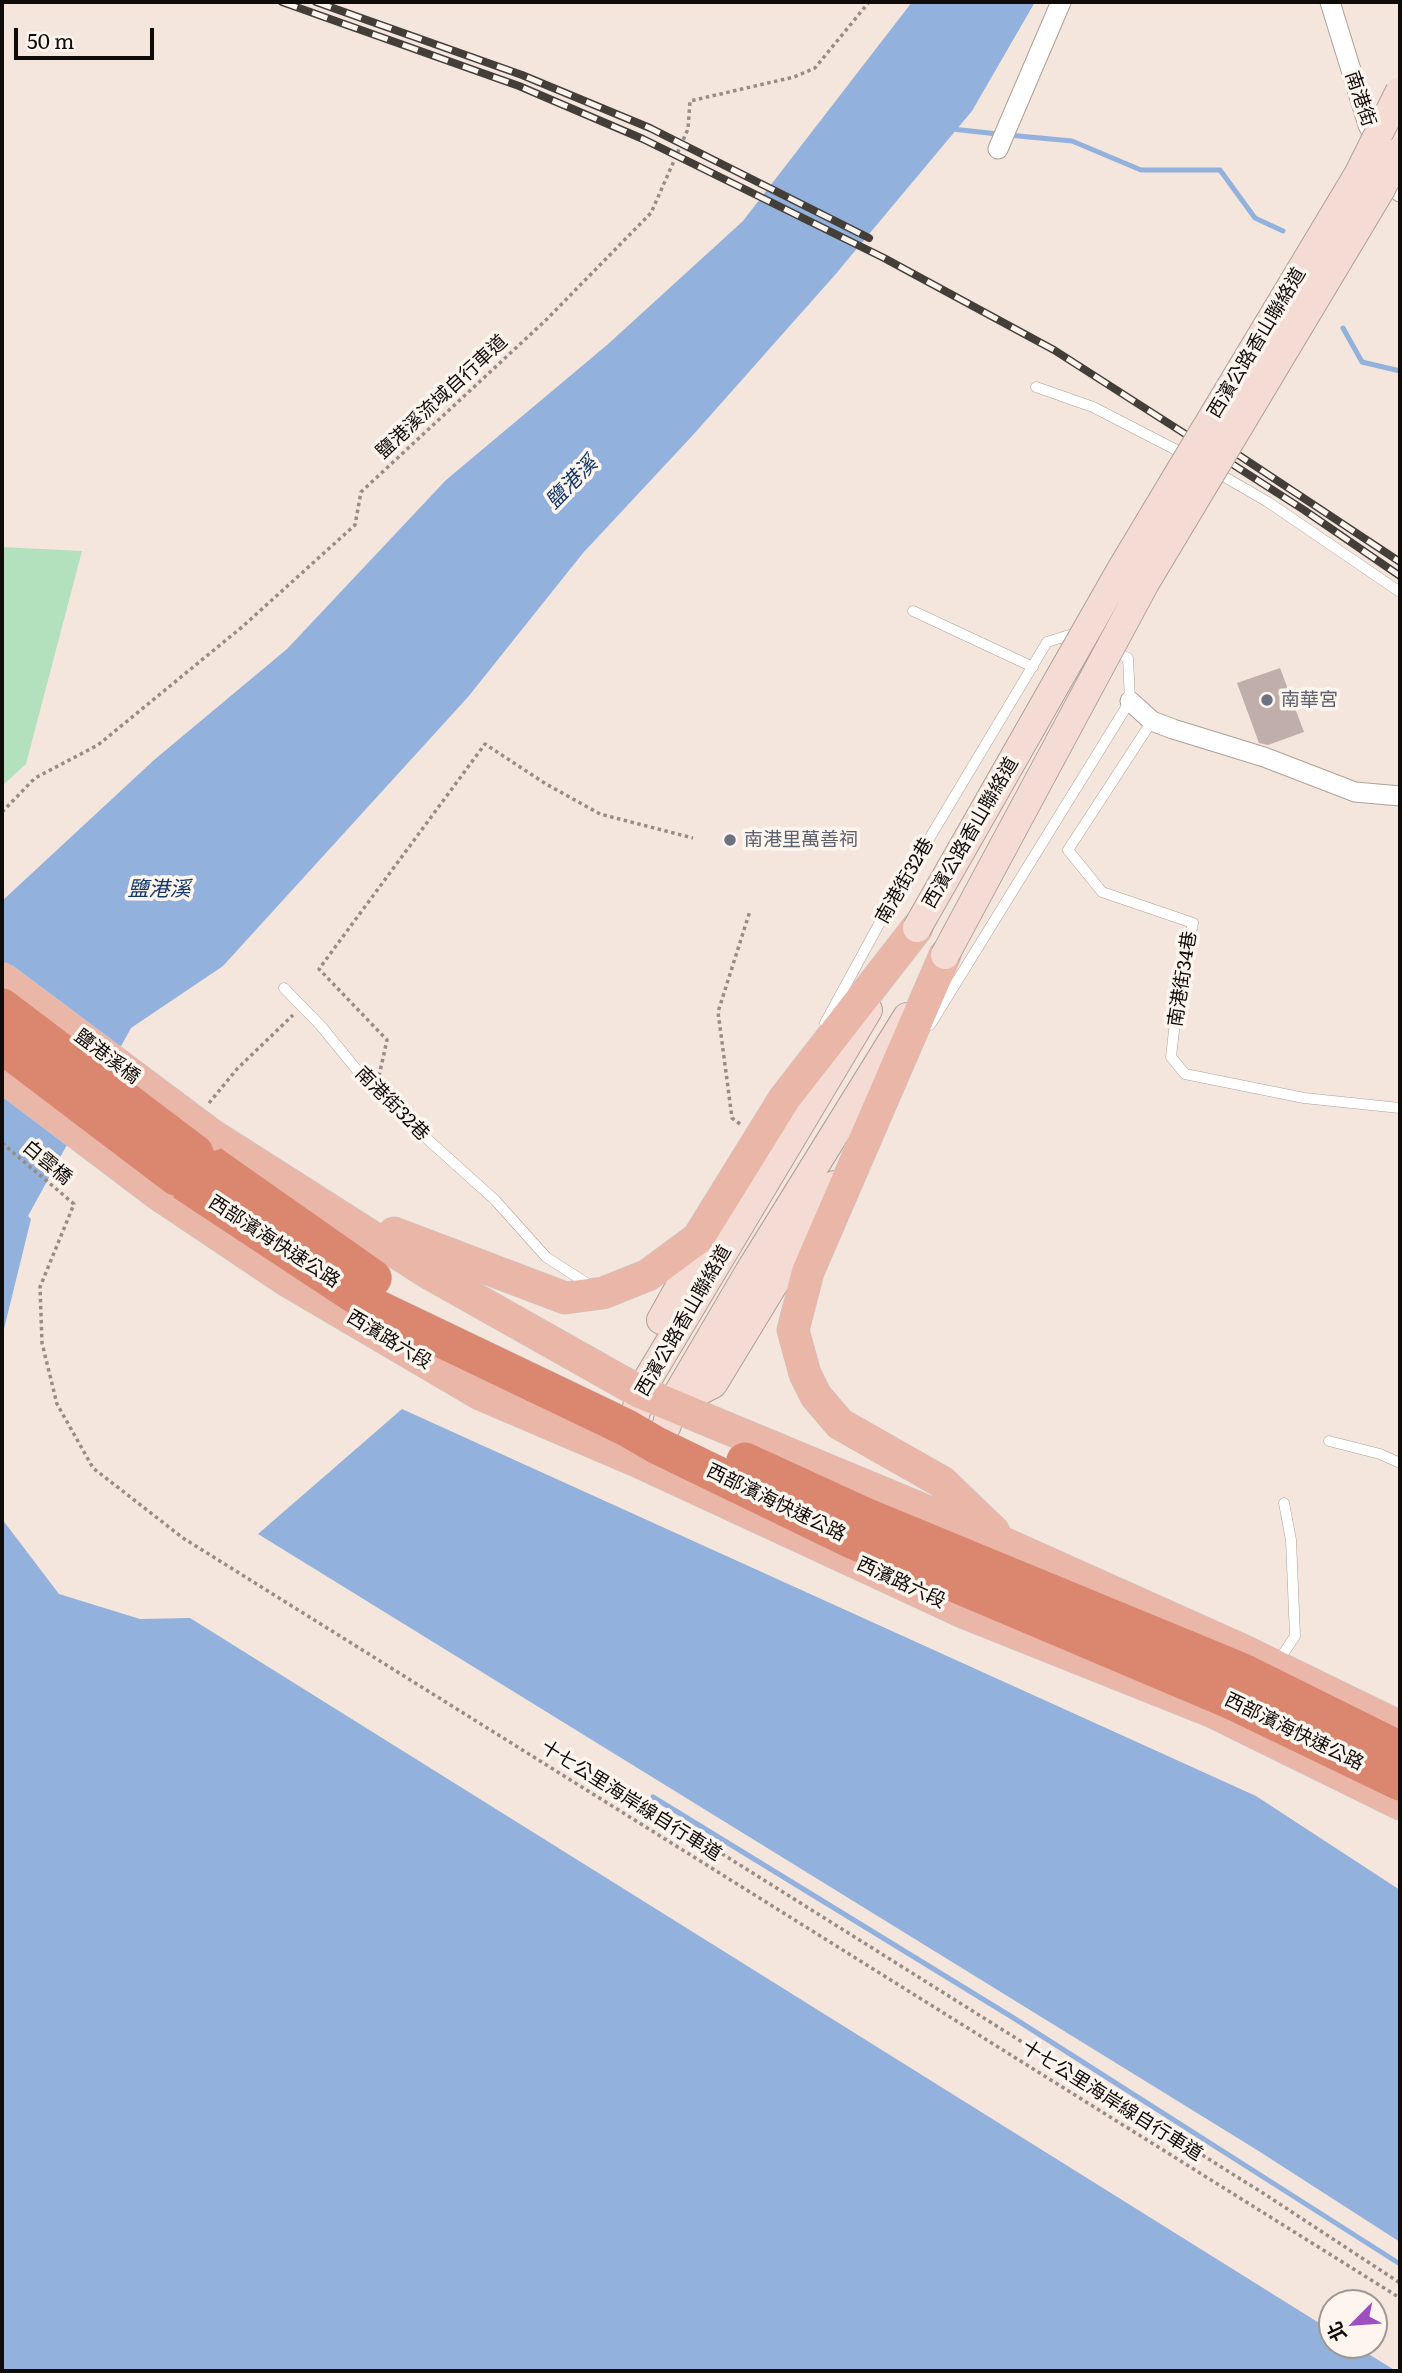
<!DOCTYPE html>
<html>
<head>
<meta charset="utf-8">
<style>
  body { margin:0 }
  #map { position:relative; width:1402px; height:2373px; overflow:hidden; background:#f5e6dd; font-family:Literata,"Noto Sans TC",serif }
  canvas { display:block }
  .frame { position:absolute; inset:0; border:4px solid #0f0b08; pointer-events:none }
  .north { position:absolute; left:1318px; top:2289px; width:70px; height:70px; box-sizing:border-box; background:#fef5ef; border:2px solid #9e9793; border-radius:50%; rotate:245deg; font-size:19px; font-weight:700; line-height:28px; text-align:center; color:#0f0b08 }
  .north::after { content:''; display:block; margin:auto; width:24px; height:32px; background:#9d4ebf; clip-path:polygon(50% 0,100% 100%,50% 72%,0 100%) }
  .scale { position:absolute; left:14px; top:28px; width:140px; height:32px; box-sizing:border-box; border:4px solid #0f0b08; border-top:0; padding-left:9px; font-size:21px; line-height:24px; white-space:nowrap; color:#0f0b08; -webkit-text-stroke:5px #fef5ef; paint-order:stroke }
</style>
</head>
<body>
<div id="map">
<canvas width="1402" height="2373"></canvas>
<div class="frame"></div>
<div class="north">北</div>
<div class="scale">50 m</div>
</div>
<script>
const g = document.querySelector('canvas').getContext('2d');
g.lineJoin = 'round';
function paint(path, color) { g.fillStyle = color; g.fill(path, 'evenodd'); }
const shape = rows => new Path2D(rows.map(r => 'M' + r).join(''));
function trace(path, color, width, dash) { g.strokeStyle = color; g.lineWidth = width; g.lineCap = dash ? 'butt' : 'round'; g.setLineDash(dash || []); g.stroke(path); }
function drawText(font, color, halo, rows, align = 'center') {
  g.font = font + ' Literata,"Noto Sans TC",serif'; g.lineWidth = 7; g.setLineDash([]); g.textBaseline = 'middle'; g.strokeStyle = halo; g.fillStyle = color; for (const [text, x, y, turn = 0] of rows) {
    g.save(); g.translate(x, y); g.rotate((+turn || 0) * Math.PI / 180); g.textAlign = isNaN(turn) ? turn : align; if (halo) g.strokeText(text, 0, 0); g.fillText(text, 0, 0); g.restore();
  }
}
paint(shape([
  [2,547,82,551,26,764,2,786]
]), '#b4e1bd');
paint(shape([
  [912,2,1035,2,972,111,834,276,693,435,583,553,468,697,223,966,131,1028,28,1216,31,1219,2,1337,2,901,154,760,287,649,446,480,607,345,743,221],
  [402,1409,1256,1796,1400,1890,1400,2242,1257,2150,258,1534],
  [2,1519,59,1594,140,1619,190,1618,1332,2331,1332,2345,1354,2345,1396,2371,2,2371]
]), '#93b1dd');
trace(shape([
  [952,129,998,134],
  [1008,135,1072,141,1141,170,1220,170,1255,218,1283,231],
  [1343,328,1362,362,1400,371],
  [653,1797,1012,2017,1400,2264]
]), '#93b1dd', 5);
paint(shape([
  [1280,668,1304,732,1268,745,1259,743,1237,683]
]), '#c0aeab');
const lane = shape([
  [1036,387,1093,407,1188,456],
  [1216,472,1268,502,1400,592],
  [913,611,1033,667],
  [1152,721,1068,850,1102,892,1193,923,1176,1013,1171,1057,1185,1074,1304,1098,1400,1108],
  [284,988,321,1026,375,1092,495,1200,546,1257,591,1286],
  [825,1023,890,904,1047,642,1079,632,1128,658,1130,701,930,1025],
  [1329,1441,1380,1454,1400,1463],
  [1277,1663,1295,1636,1291,1540,1284,1503]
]);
const street = shape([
  [1330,2,1368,125,1400,192],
  [998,149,1061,2],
  [1130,701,1152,721,1173,729,1264,757,1355,792,1400,796]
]);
const secondary = shape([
  [868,1010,640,1392,636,1412,627,1428,637,1461,656,1445,667,1425,671,1405,749,1272,907,1017],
  [661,1320,713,1227],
  [671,1405,713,1384,834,1185]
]);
const primary = shape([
  [945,955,808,1272,793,1330,805,1374,816,1396,840,1424,942,1482,994,1532],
  [212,1135,427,1272,640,1392,1008,1545,1240,1649,1400,1727],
  [158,1194,286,1280,480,1394,637,1461,965,1613,1213,1712,1400,1804],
  [394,1233,565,1298,603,1293,648,1275,698,1238,784,1099,917,928]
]);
const highway = shape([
  [195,1153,373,1278],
  [176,1177,370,1305,627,1428,656,1445,854,1541,1234,1702,1400,1782],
  [745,1461,865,1516,1241,1671,1400,1750]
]);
trace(lane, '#aea098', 11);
trace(street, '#aea098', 21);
trace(secondary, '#aea098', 30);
trace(primary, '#cac9c9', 33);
trace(highway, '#cac9c9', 38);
trace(shape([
  [2,812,35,778,98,745,242,627,355,525,361,492,546,320,651,213,688,129,690,101,794,77,815,68,869,2],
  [379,1076,387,1040,319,969,485,744,546,784,600,814,693,838],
  [209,1103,237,1069,293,1015],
  [740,1124,732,1118,718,1012,750,911],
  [2,1143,74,1204,40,1287,42,1343,57,1404,93,1468,183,1538,1400,2298],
  [716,1850,1266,2195,1400,2283]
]), '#978d86', 3.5, [3.5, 3.5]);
trace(lane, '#fff', 10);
trace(street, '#fff', 19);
trace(secondary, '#f4dbd4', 28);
trace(primary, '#e9b6a8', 32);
trace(highway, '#db866e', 37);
const rail = shape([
  [282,2,519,86,643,139,884,258,1054,350,1304,510,1400,576],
  [316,2,522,75,650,128,869,238],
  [1234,452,1400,562]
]);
trace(rail, '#443e39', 8);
trace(rail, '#fef5ef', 5, [16]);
const secondaryBridge = shape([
  [917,928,1122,568,1358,175,1400,91],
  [945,955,1145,583,1381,189,1400,151]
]);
const primaryBridge = shape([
  [2,978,212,1135],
  [2,1076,158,1194]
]);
const highwayBridge = shape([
  [2,1007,195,1153],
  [2,1045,176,1177]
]);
trace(secondaryBridge, '#aea098', 30, []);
trace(primaryBridge, '#cac9c9', 33, []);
trace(highwayBridge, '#cac9c9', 38, []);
trace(secondaryBridge, '#f4dbd4', 28);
trace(primaryBridge, '#e9b6a8', 32);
trace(highwayBridge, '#db866e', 37);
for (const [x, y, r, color] of [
  [1267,700,7,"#6b7280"],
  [730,840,7,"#6b7280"]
]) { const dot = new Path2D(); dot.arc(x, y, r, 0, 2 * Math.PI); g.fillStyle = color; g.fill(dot); trace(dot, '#fef5ef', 2.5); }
drawText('19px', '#0f0b08', '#fef5ef', [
  ["南港街",1360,99,71],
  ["西濱公路香山聯絡道",1257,343,-59],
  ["鹽港溪流域自行車道",442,397,-43],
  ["西濱公路香山聯絡道",971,833,-60],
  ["南港街32巷",905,881,-60],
  ["南港街34巷",1183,979,-81],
  ["鹽港溪橋",107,1057,37],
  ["南港街32巷",392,1104,45],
  ["白雲橋",47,1163,40],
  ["西部濱海快速公路",274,1242,33],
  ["西濱公路香山聯絡道",684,1321,-60],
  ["西濱路六段",389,1340,31],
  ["西部濱海快速公路",776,1503,26],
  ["西濱路六段",901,1583,25],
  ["西部濱海快速公路",1294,1732,26],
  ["十七公里海岸線自行車道",631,1801,32],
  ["十七公里海岸線自行車道",1112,2101,32]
]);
drawText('19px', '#5b616d', '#fef5ef', [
  ["南華宮",1281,700],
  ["南港里萬善祠",744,840]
], 'left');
drawText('italic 21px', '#12376d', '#fef5ef', [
  ["鹽港溪",572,483,-46],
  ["鹽港溪",159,890]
]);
</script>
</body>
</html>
